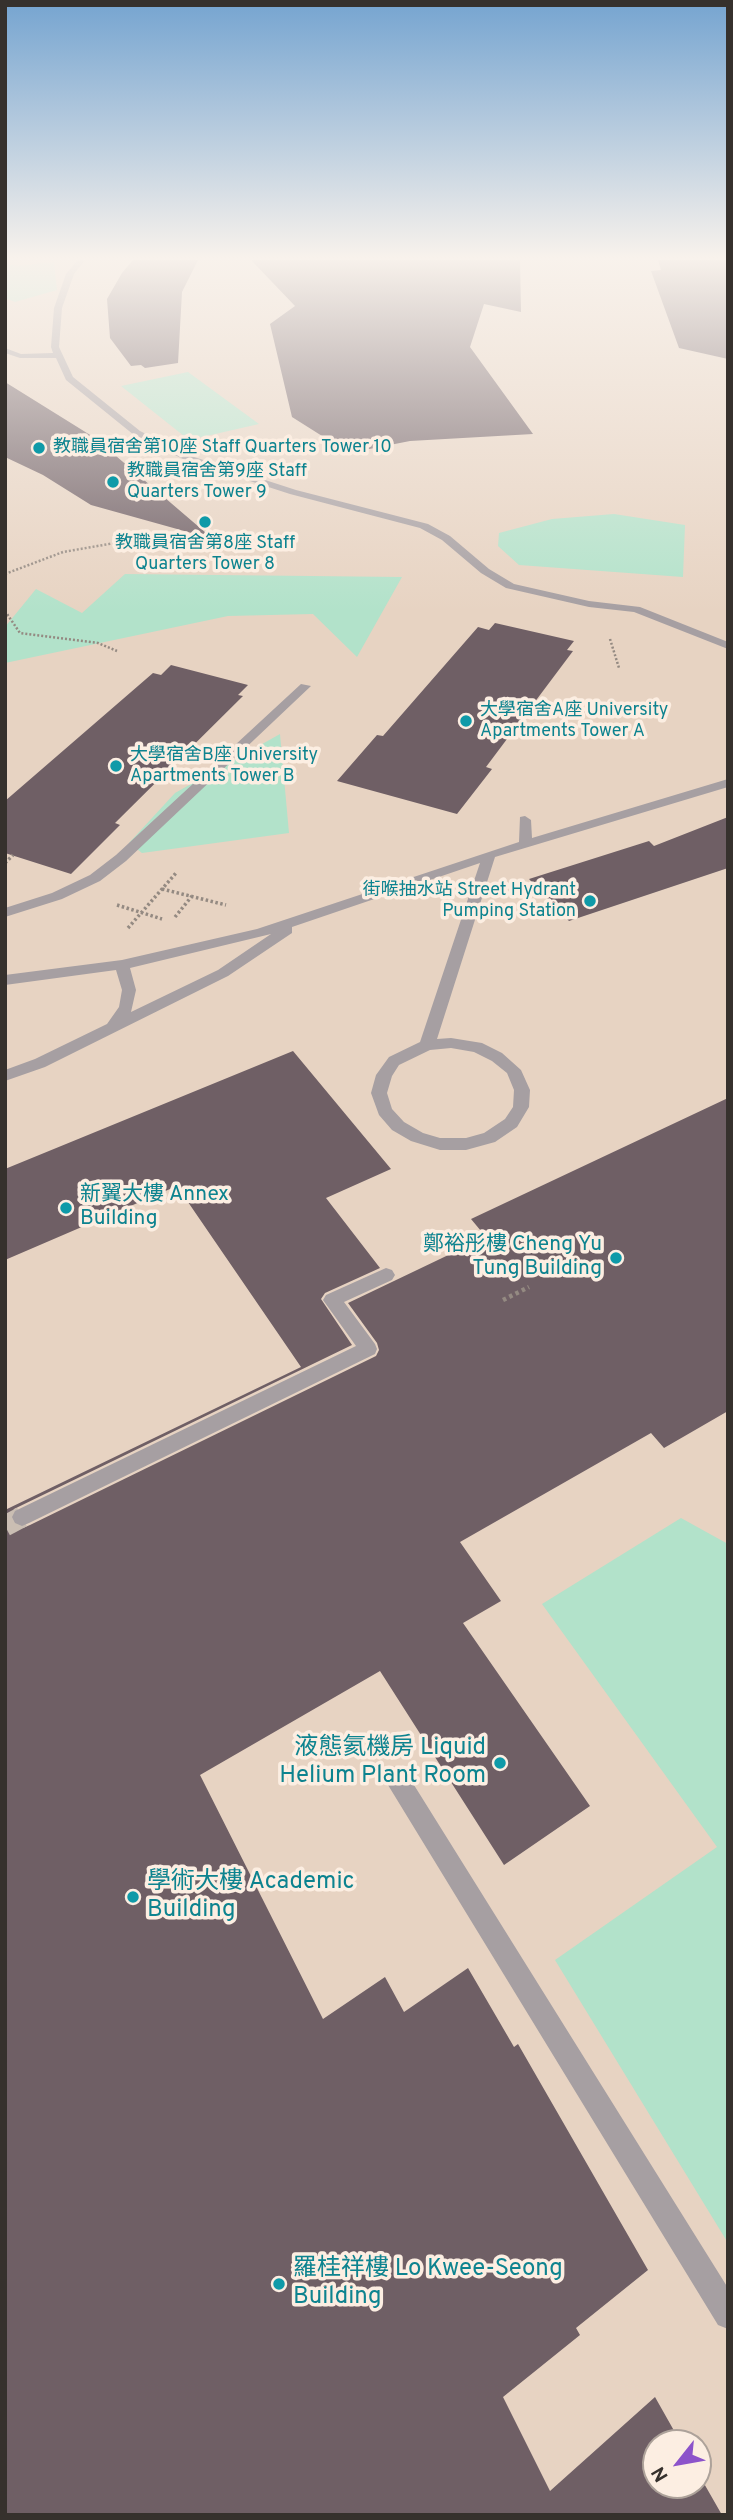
<!DOCTYPE html>
<html>
<head>
<meta charset="utf-8">
<style>
  body { margin:0 }
  #map { position:relative; width:733px; height:2520px; overflow:hidden; background:#efe1d5; font-family:Overpass,sans-serif }
  canvas { display:block }
  .frame { position:absolute; inset:0; border:7px solid #36312d; pointer-events:none }
  .north { position:absolute; left:642px; top:2429px; width:70px; height:70px; box-sizing:border-box; background:#fceee2; border:2px solid #ada29a; border-radius:50%; rotate:239deg; font-size:19px; font-weight:700; line-height:28px; text-align:center; color:#36312d }
  .north::after { content:''; display:block; margin:auto; width:24px; height:32px; background:#8c53ca; clip-path:polygon(50% 0,100% 100%,50% 72%,0 100%) }
</style>
</head>
<body>
<div id="map">
<canvas width="733" height="2520"></canvas>
<div class="frame"></div>
<div class="north">N</div>
</div>
<script>
const g = document.querySelector('canvas').getContext('2d');
g.lineJoin = 'round';
function paint(path, color) { g.fillStyle = color; g.fill(path, 'evenodd'); }
const shape = rows => new Path2D(rows.map(r => 'M' + r).join(''));
function trace(path, color, width, dash) { g.strokeStyle = color; g.lineWidth = width; g.lineCap = dash ? 'butt' : 'round'; g.setLineDash(dash || []); g.stroke(path); }
function drawText(font, color, halo, rows, align = 'center') {
  g.font = font + ' Overpass,"Noto Sans TC",sans-serif'; g.lineWidth = 7; g.setLineDash([]); g.textBaseline = 'middle'; g.strokeStyle = halo; g.fillStyle = color; for (const [text, x, y, turn = 0] of rows) {
    g.save(); g.translate(x, y); g.rotate((+turn || 0) * Math.PI / 180); g.textAlign = isNaN(turn) ? turn : align; if (halo) g.strokeText(text, 0, 0); g.fillText(text, 0, 0); g.restore();
  }
}
paint(shape([
  [5,260,728,260,728,2515,5,2515],
  [656,2443,698,2443,698,2485,656,2485]
]), '#e7d3c2');
paint(shape([
  [54,262,57,290,15,302,5,298,5,263,17,266],
  [188,372,259,424,189,440,121,386],
  [614,514,685,525,683,577,519,565,498,546,499,533,552,519],
  [125,574,402,577,357,657,313,614,228,616,5,663,5,627,36,589,82,613],
  [280,734,289,833,142,853,129,843,175,793],
  [681,1518,728,1544,728,2243,555,1960,717,1847,542,1604]
]), '#b2e2ca');
paint(shape([
  [133,260,198,260,182,292,178,363,145,368,141,365,131,366,110,338,107,299,122,273],
  [251,260,520,260,521,312,484,304,470,347,533,434,410,441,349,453,292,417,270,324,295,306],
  [658,260,728,260,728,359,679,348,651,271,661,270],
  [5,382,95,438,213,539,91,505,43,475,5,457],
  [495,623,574,641,567,650,573,651,486,767,492,769,457,814,337,781,377,735,383,736,478,627,489,630],
  [171,665,248,685,238,695,243,696,115,823,120,825,71,874,5,853,5,801,153,673,161,675],
  [728,817,728,868,569,921,529,879,649,841,654,846],
  [293,1051,391,1169,326,1198,380,1268,325,1293,321,1299,352,1345,14,1509,10,1518,14,1525,23,1528,30,1525,376,1356,379,1350,377,1343,348,1303,486,1237,471,1219,728,1098,728,1411,664,1448,651,1433,460,1542,501,1601,463,1623,590,1806,504,1865,380,1671,200,1775,323,2019,385,1977,404,2012,468,1968,514,2047,518,2044,648,2270,576,2328,580,2335,503,2397,550,2491,655,2397,681,2443,656,2443,656,2485,698,2485,698,2473,722,2515,5,2515,5,1510,301,1367,177,1186,5,1260,5,1169]
]), '#6f5f65');
trace(shape([
  [5,1526,22,1517]
]), '#cabeb3', 21, [21, 10]);
trace(shape([
  [5,574,63,552,155,536],
  [5,611,20,633,98,643,117,651],
  [610,639,619,668]
]), '#948a82', 2.5, [2, 2]);
trace(shape([
  [5,863,13,855],
  [162,889,226,905],
  [117,905,162,919],
  [175,917,192,896],
  [128,928,176,873]
]), '#948a82', 3.5, [2.5, 2.5]);
trace(shape([
  [503,1300,529,1287]
]), '#948a82', 4.5, [3.5, 3.5]);
paint(shape([
  [78,260,85,260,74,274,62,308,59,347,73,377,140,431,191,456,296,490,428,524,450,536,489,569,514,584,589,601,640,607,728,642,728,649,634,612,589,607,506,588,481,573,442,540,420,528,290,494,185,460,134,435,66,380,56,358,20,358,5,353,5,348,21,354,53,353,51,347,54,308,66,274,78,260],
  [301,684,311,686,126,861,100,881,62,899,5,917,5,908,52,893,90,875,116,855,301,684],
  [728,779,728,787,495,857,437,1039,451,1038,482,1043,502,1053,521,1070,530,1090,529,1107,517,1127,495,1142,466,1150,440,1150,411,1141,392,1130,379,1115,371,1093,376,1075,389,1057,420,1042,480,863,292,927,292,933,228,976,45,1067,5,1081,5,1070,35,1059,107,1024,119,1007,122,990,116,970,5,985,5,975,122,960,257,929,519,842,520,817,525,816,531,820,532,838,728,779],
  [271,934,218,970,131,1012,136,990,130,968,271,934],
  [451,1048,474,1052,492,1061,507,1073,514,1090,513,1107,505,1119,484,1133,466,1138,440,1138,423,1133,404,1122,392,1109,387,1093,392,1076,399,1065,430,1050,451,1048],
  [396,1766,404,1769,728,2288,728,2329,718,2325,388,1785,385,1777,388,1769,396,1766]
]), '#a69fa2');
paint(shape([
  [386,1268,392,1270,395,1275,392,1280,344,1302,375,1344,377,1349,375,1354,29,1523,22,1526,15,1523,12,1517,15,1511,356,1346,323,1300,326,1295,386,1268]
]), '#a69fa2');
const sky = g.createLinearGradient(0, 0, 0, 612);
sky.addColorStop(0, '#75a4d0');
sky.addColorStop(0.42, '#f8f2ec');
sky.addColorStop(1, '#f8f2ec00');
g.fillStyle = sky;
g.fillRect(0, 0, 733, 612);
for (const [x, y, r, color] of [
  [39,448,7,"#0f9aa8"],
  [113,482,7,"#0f9aa8"],
  [205,522,7,"#0f9aa8"],
  [466,721,7,"#0f9aa8"],
  [116,766,7,"#0f9aa8"],
  [590,901,7,"#0f9aa8"],
  [66,1208,7,"#0f9aa8"],
  [616,1258,7,"#0f9aa8"],
  [500,1763,7,"#0f9aa8"],
  [133,1897,7,"#0f9aa8"],
  [279,2284,7,"#0f9aa8"]
]) { const dot = new Path2D(); dot.arc(x, y, r, 0, 2 * Math.PI); g.fillStyle = color; g.fill(dot); trace(dot, '#fceee2', 2.5); }
drawText('18px', '#0d838f', '#fceee2', [
  ["教職員宿舍第10座 Staff Quarters Tower 10",53,448],
  ["教職員宿舍第9座 Staff",127,472],
  ["Quarters Tower 9",127,493],
  ["教職員宿舍第8座 Staff",205,544,"center"],
  ["Quarters Tower 8",205,565,"center"],
  ["大學宿舍A座 University",480,711],
  ["Apartments Tower A",480,732],
  ["大學宿舍B座 University",130,756],
  ["Apartments Tower B",130,777],
  ["街喉抽水站 Street Hydrant",576,891,"right"],
  ["Pumping Station",576,912,"right"]
], 'left');
drawText('21px', '#0d838f', '#fceee2', [
  ["新翼大樓 Annex",80,1196],
  ["Building",80,1220],
  ["鄭裕彤樓 Cheng Yu",602,1246,"right"],
  ["Tung Building",602,1270,"right"]
], 'left');
drawText('24px', '#0d838f', '#fceee2', [
  ["液態氦機房 Liquid",486,1749,"right"],
  ["Helium Plant Room",486,1777,"right"],
  ["學術大樓 Academic",147,1883],
  ["Building",147,1911],
  ["羅桂祥樓 Lo Kwee-Seong",293,2270],
  ["Building",293,2298]
], 'left');
</script>
</body>
</html>
